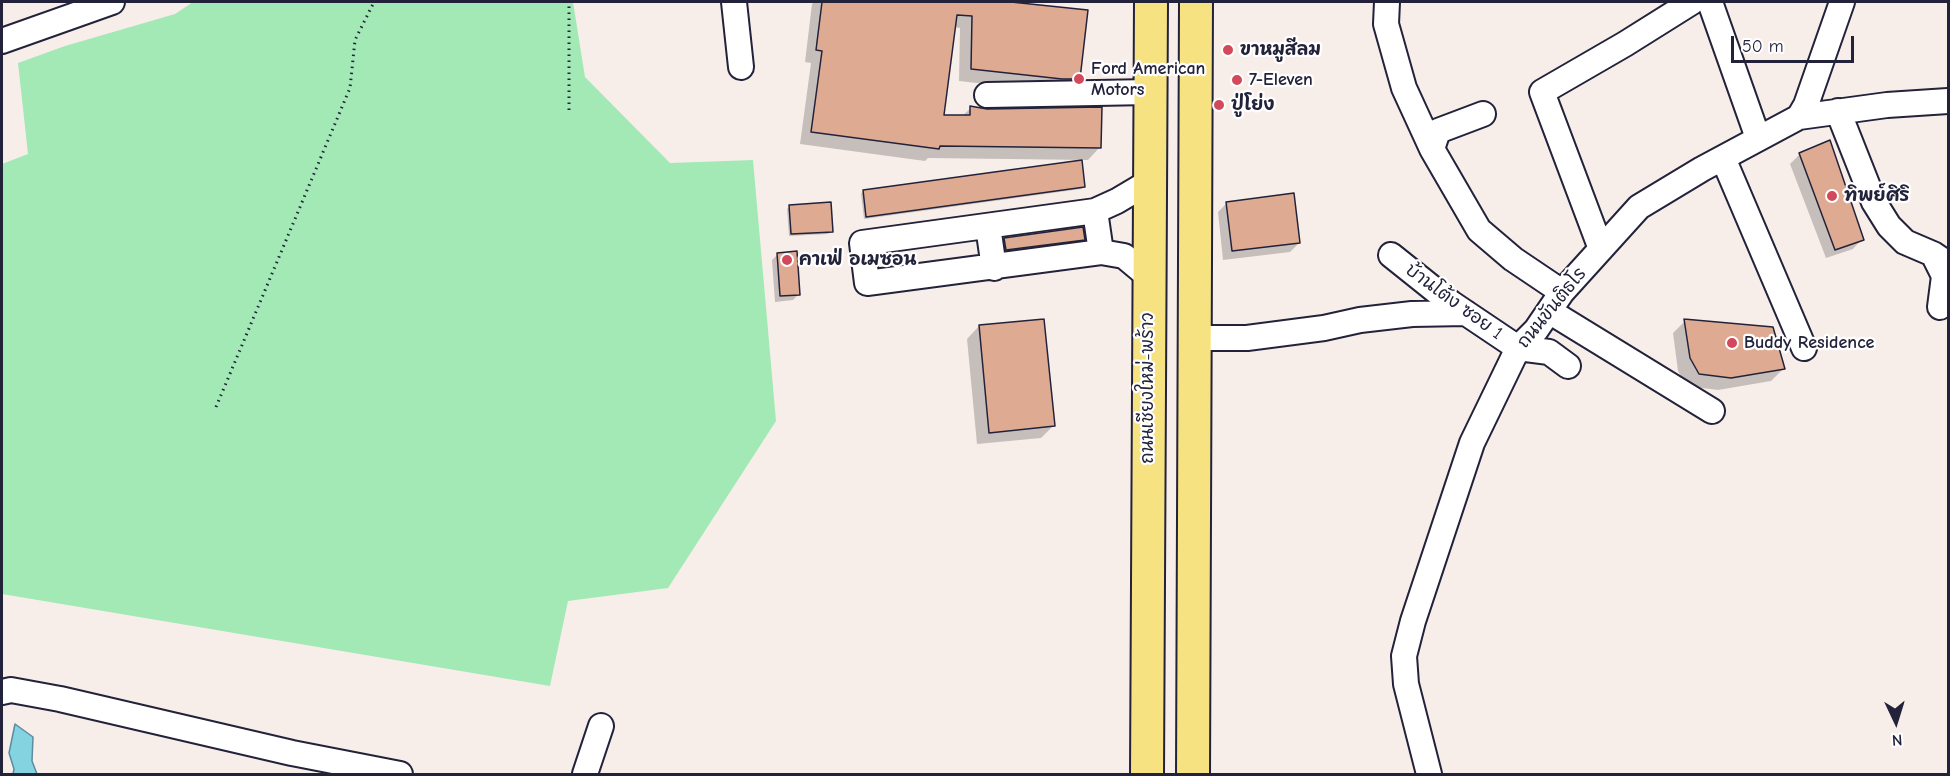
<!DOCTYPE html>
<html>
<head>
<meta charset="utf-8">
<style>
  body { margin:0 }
  #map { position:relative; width:1950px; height:776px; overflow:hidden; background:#f8eee9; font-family:"Comic Neue",sans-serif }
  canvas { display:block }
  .frame { position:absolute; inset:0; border:3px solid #22223b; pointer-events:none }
  .north { position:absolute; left:1866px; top:692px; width:60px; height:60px; -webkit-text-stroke:4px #fff; paint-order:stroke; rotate:176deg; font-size:16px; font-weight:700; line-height:24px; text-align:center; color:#22223b }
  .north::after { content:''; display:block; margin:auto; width:21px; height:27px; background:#22223b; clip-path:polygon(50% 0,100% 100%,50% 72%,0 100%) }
  .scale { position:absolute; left:1731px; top:36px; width:123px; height:27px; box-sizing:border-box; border:3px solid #22223b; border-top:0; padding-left:8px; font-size:18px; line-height:21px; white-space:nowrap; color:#22223b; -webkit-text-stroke:4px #fff; paint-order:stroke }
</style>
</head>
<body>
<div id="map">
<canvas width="1950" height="776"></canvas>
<div class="frame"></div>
<div class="north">N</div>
<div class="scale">50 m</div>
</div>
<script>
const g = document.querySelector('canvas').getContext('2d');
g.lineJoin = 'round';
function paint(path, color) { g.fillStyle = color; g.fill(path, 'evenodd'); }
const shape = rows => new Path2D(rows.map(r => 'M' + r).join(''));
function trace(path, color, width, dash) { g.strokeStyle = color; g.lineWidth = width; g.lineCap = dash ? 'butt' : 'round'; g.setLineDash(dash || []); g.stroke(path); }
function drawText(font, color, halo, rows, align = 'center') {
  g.font = font + ' "Comic Neue","Playpen Sans Thai",sans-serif'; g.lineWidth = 4.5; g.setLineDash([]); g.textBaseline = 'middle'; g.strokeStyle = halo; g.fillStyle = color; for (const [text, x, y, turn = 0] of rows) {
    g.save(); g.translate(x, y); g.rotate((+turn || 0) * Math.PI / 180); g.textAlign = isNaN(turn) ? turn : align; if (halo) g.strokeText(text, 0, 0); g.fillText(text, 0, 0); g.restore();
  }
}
paint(shape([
  [193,2,573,2,585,77,670,163,753,160,776,421,668,588,568,601,550,686,2,594,2,164,28,154,18,63,65,46,175,14]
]), '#a2e9b6');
const water = shape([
  [15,724,33,737,32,761,37,774,13,774,14,769,9,753,15,724]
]);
paint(water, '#84d3e0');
trace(water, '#5d8c9e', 1.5);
paint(shape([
  [814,2,998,2,1086,12,1078,78,1066,91,1049,91,959,81,960,28,954,27,942,116,962,116,971,108,1100,147,1088,160,928,158,925,161,800,144,811,63,805,62,812,4],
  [1800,154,1862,239,1853,249,1826,258,1790,164],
  [1084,187,1081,189,864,219,861,194,863,191],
  [1227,203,1299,243,1290,252,1223,260,1218,212],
  [790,206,831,231,828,234,789,236,787,209],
  [1005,239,1083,239,1081,242,1004,252,1002,242],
  [778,254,799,294,793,300,775,302,772,260],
  [1685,321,1783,369,1771,381,1718,390,1687,386,1678,371,1673,333],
  [979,326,1053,426,1041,438,977,444,967,339]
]), '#0003');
const building = shape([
  [822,2,1011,2,1088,10,1080,79,1062,79,971,69,972,16,957,15,944,115,970,115,970,106,987,109,1102,107,1101,148,940,146,939,149,811,132,822,51,816,50,822,2],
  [1830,140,1864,240,1835,250,1799,153,1830,140],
  [1082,160,1085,187,866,217,863,190,1082,160],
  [1294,193,1300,243,1232,251,1226,202,1294,193],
  [831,202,833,232,791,234,789,205,831,202],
  [1083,227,1085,240,1006,250,1004,238,1083,227],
  [797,251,800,295,780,296,777,253,797,251],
  [1044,319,1055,426,989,433,979,325,1044,319],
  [1684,319,1773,327,1785,369,1731,378,1699,374,1690,358,1684,319]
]);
paint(building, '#deab92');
trace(building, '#22223b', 1.5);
const minor = shape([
  [734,2,741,67],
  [1387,2,1386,24,1404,88,1432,149],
  [1710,2,1758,138],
  [2,41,112,2],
  [987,95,1150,92],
  [1838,111,1874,202,1889,226,1905,242,1933,254,1948,264],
  [1483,114,1438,131,1432,149,1479,230,1513,259,1562,292],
  [1799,117,1806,105,1842,2],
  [1723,158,1804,348],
  [1095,211,1101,252],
  [988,226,994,268],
  [1601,249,1542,92,1625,44,1692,2],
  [1933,254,1944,276,1940,307],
  [1391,255,1451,303,1518,348,1549,352,1568,366],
  [1148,276,1124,256,1101,252,867,283,862,243,1095,211,1117,201,1149,182],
  [1549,311,1712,411],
  [1195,338,1247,338,1324,328,1360,320,1412,314,1466,313],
  [2,692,11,690,60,699,292,753,400,774],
  [585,774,601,726],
  [1429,774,1406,684,1404,656,1413,621,1472,443,1518,348,1536,330,1562,292,1639,207,1702,169,1799,117,1887,105,1948,101]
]);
const major = shape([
  [1147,774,1151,2],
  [1193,774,1196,2]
]);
trace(minor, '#22223b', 28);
trace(major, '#22223b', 36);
trace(shape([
  [569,110,569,2],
  [216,407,350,88,355,40,374,2]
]), '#22223b', 3, [1.5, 4.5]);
trace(minor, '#fff', 24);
trace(major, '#f7e281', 32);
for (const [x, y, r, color] of [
  [1228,50,6,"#d1495b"],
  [1079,79,6,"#d1495b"],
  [1237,80,6,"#d1495b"],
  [1219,105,6,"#d1495b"],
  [1832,196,6,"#d1495b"],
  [787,260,6,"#d1495b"],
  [1732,343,6,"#d1495b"]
]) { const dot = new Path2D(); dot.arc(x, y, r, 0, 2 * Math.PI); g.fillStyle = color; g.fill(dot); trace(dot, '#fff', 2); }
drawText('bold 18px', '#22223b', '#fff', [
  ["ขาหมูสีลม",1240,50],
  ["Ford American",1091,69],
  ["Motors",1091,90],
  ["7-Eleven",1249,80],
  ["ปู่โย่ง",1231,105],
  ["ทิพย์ศิริ",1844,196],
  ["คาเฟ่ อเมซอน",799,260],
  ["Buddy Residence",1744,343]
], 'left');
drawText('18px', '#22223b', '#fff', [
  ["บ้านโต้ง ซอย 1",1454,302,36],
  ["ถนนขันติธโร",1552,308,-51],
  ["ถนนเชียงใหม่-พร้าว",1148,388,-90]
]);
</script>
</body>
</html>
